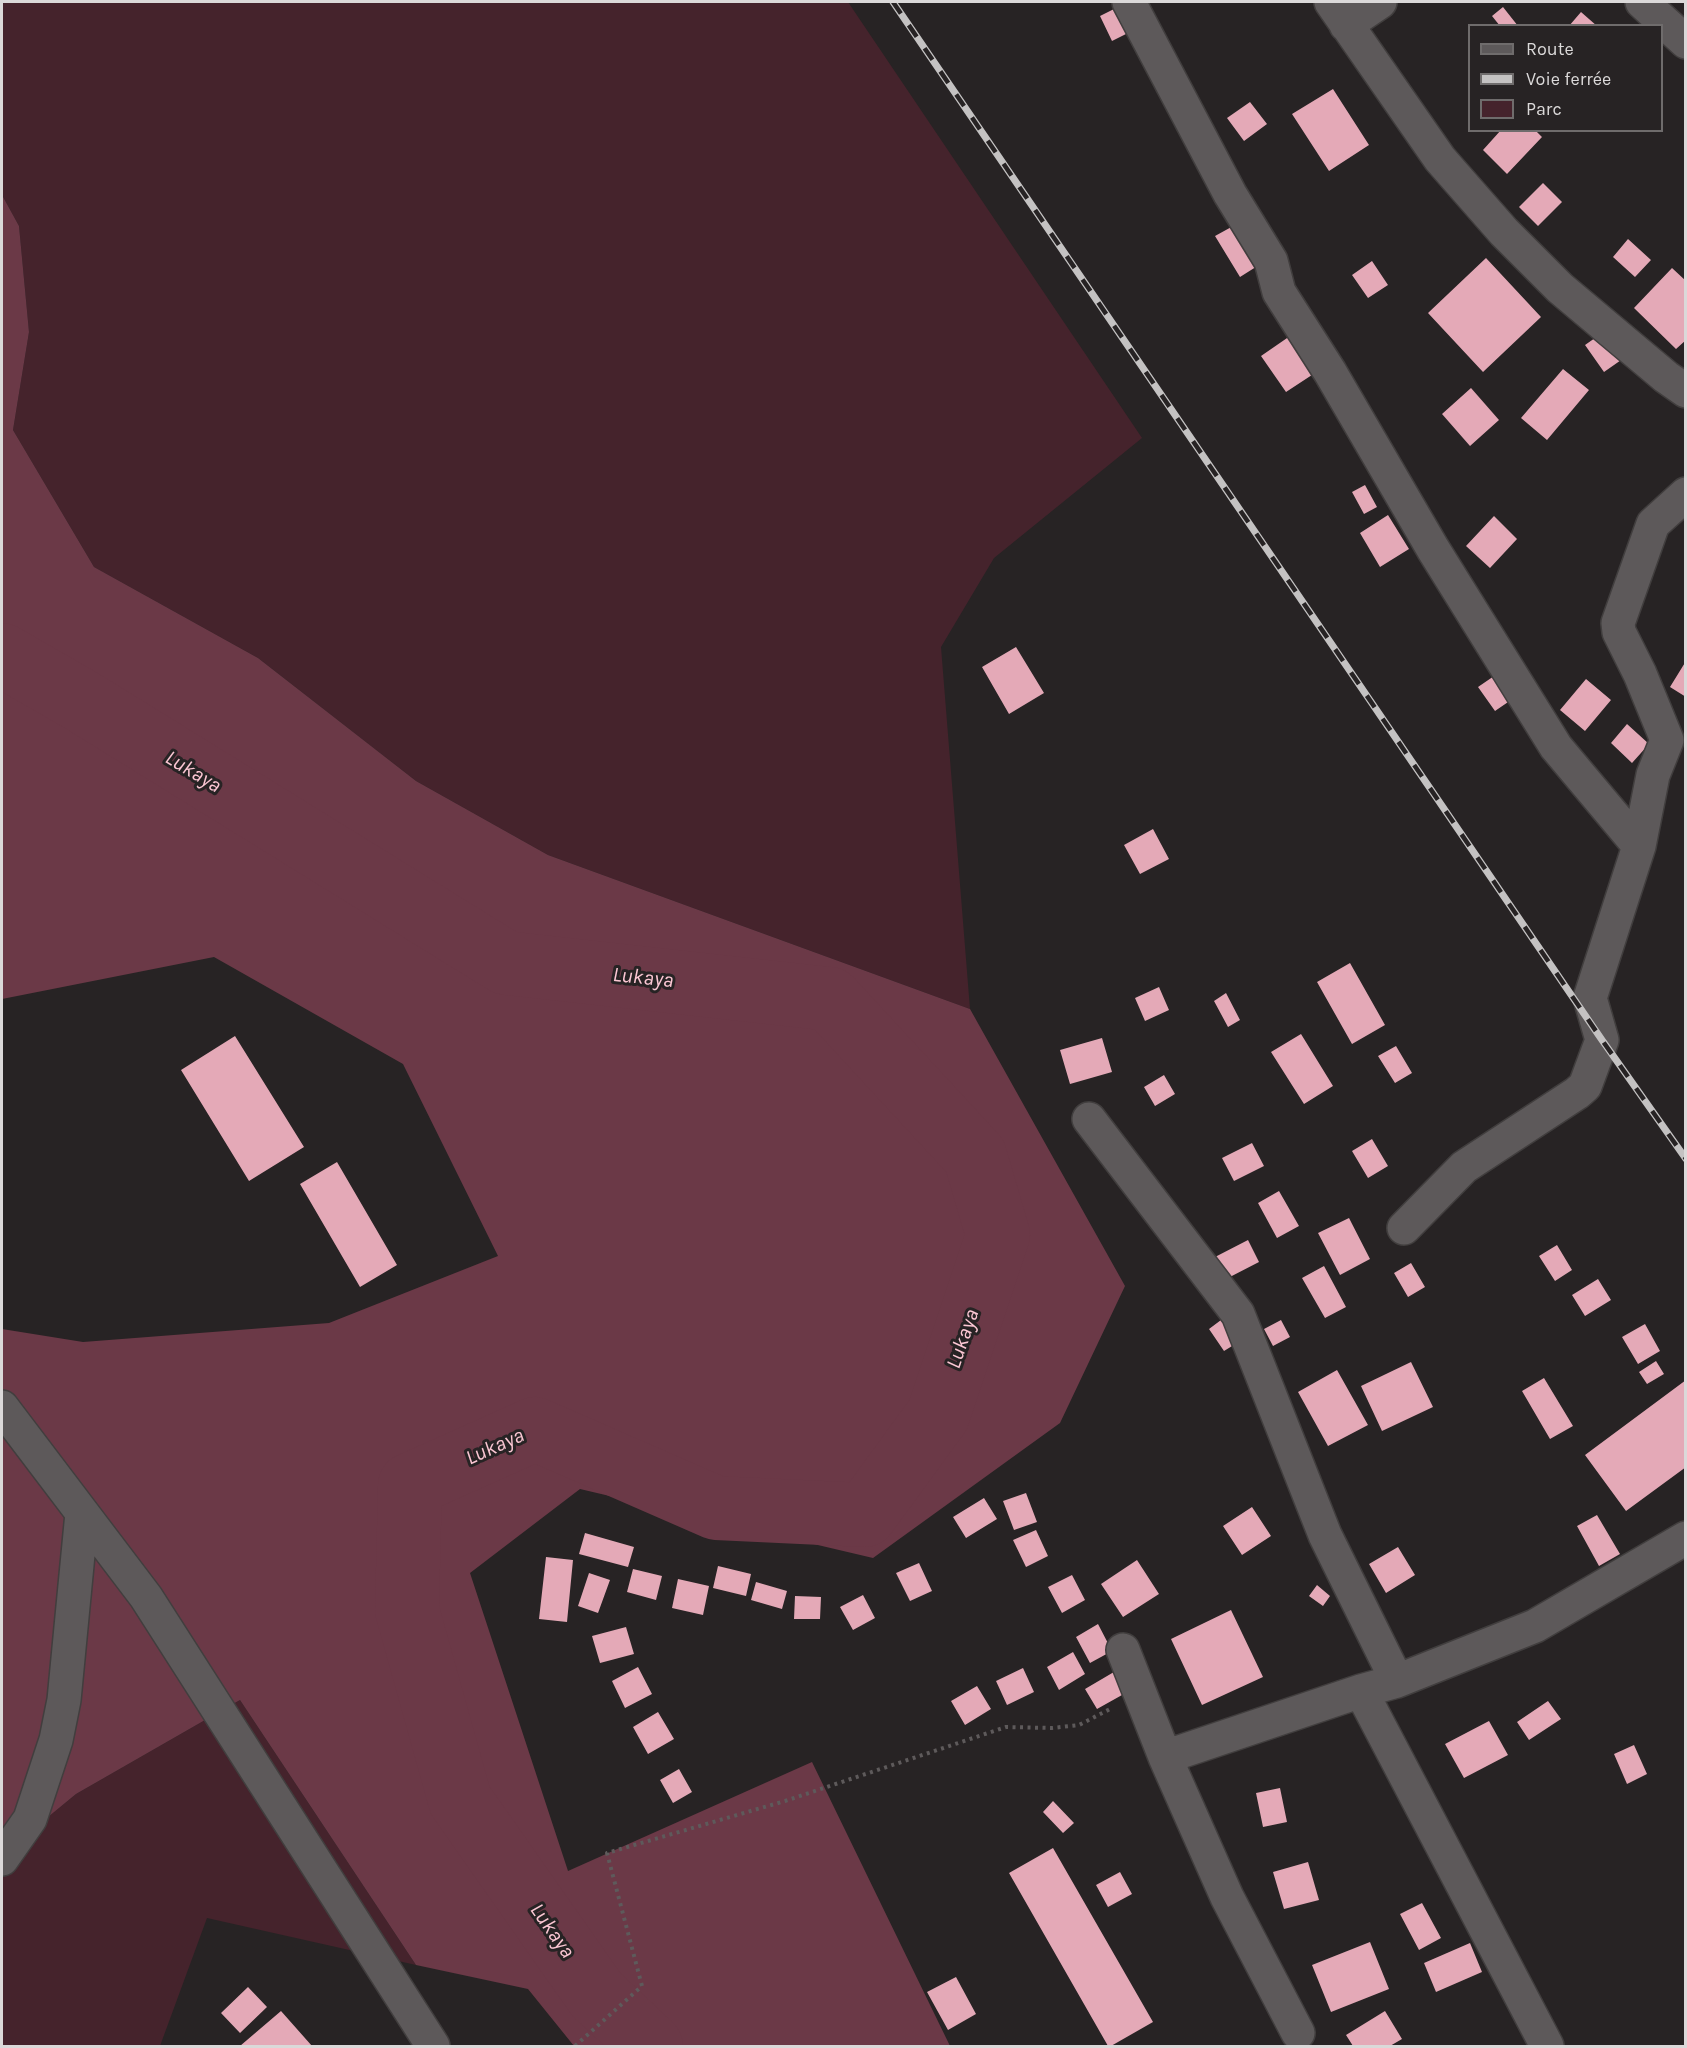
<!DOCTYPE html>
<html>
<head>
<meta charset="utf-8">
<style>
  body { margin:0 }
  #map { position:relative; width:1687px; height:2048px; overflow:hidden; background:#272324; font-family:Karla,sans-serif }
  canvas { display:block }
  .frame { position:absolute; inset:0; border:3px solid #dbd9d9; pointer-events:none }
  .legend { position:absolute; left:1468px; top:24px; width:195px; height:108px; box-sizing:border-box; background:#272324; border:2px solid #6f6c6c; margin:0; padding:8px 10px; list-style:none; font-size:18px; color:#dbd9d9 }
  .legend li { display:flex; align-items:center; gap:12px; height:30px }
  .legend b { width:30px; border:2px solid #6f6c6c }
</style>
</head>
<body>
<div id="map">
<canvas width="1687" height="2048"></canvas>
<div class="frame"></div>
<ul class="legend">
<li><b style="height:8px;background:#5d595a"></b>Route</li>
<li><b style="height:8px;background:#c4c2c2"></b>Voie ferrée</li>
<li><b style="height:16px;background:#45232c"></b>Parc</li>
</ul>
</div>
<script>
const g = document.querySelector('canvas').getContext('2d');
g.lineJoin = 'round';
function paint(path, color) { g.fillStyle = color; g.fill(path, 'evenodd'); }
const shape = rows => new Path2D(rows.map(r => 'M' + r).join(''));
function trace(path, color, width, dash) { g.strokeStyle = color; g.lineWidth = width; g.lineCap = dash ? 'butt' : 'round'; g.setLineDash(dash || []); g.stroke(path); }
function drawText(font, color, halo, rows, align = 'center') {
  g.font = font + ' Karla,sans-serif'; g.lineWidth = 6; g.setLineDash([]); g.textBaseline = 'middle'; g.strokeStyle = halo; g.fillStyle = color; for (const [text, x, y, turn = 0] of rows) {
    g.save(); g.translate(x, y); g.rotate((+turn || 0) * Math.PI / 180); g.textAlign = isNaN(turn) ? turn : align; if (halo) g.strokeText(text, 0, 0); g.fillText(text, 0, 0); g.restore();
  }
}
paint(shape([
  [2,2,848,2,1142,438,994,558,941,647,970,1009,548,855,416,781,258,658,94,567,13,430,29,332,19,226,2,195],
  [240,1700,416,1965,207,1918,160,2046,2,2046,2,1855,76,1794]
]), '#45232c');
paint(shape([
  [2,195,19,226,29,332,13,430,94,567,258,658,416,781,548,855,970,1009,1125,1286,1060,1423,873,1558,580,1489,470,1573,568,1871,812,1762,950,2046,574,2046,528,1989,416,1965,240,1700,76,1794,2,1855,2,1329,83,1342,329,1323,498,1256,403,1064,214,957,2,999]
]), '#6b3947');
trace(shape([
  [2,655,82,701,506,963,830,999,975,1156,998,1235,938,1415,865,1515,716,1508,535,1429,410,1485,407,1610,460,1800,596,1994,651,2046]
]), '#6b3947', 64);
paint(shape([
  [1118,7,1130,32,1112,41,1100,16],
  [1503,7,1518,26,1500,26,1492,16],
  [1581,12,1597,26,1569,26],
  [1333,89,1369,145,1329,171,1292,114],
  [1250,102,1267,124,1244,141,1227,118],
  [1501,130,1535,130,1542,137,1507,174,1483,150],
  [1543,183,1562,202,1538,226,1519,207],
  [1235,225,1259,265,1240,277,1215,236],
  [1628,239,1651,260,1635,277,1613,257],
  [1486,258,1541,317,1483,372,1428,313],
  [1372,261,1388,285,1368,298,1352,275],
  [1672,268,1686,281,1686,340,1676,349,1634,308],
  [1605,331,1624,358,1604,372,1585,345],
  [1290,336,1315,373,1286,392,1261,356],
  [1563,369,1589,390,1547,440,1521,418],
  [1471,388,1499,420,1470,446,1442,414],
  [1365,485,1377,507,1364,514,1352,492],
  [1388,515,1409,549,1380,567,1360,533],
  [1494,516,1517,539,1490,568,1466,546],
  [1016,647,1044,693,1009,714,982,667],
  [1686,661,1686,697,1670,687],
  [1497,674,1514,698,1495,711,1478,687],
  [1586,679,1611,700,1585,731,1560,710],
  [1627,724,1649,744,1632,763,1611,743],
  [1153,829,1169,859,1140,874,1124,845],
  [1350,963,1385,1025,1352,1044,1317,982],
  [1159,987,1169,1010,1145,1021,1135,998],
  [1226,993,1240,1020,1228,1027,1214,1001],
  [1301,1034,1333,1086,1304,1104,1271,1052],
  [235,1036,304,1147,249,1181,181,1070],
  [1102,1038,1112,1072,1070,1084,1060,1050],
  [1396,1046,1412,1073,1395,1083,1378,1056],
  [1164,1075,1175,1094,1155,1106,1144,1087],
  [1372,1139,1388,1166,1368,1178,1352,1151],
  [1252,1143,1264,1166,1234,1181,1222,1158],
  [337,1162,397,1265,360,1287,300,1184],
  [1279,1191,1299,1226,1277,1238,1258,1203],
  [1349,1218,1370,1259,1340,1275,1318,1233],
  [1248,1240,1259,1262,1226,1279,1215,1257],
  [1557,1245,1572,1270,1555,1281,1539,1256],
  [1411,1263,1425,1287,1408,1297,1394,1273],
  [1324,1266,1346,1307,1325,1318,1302,1278],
  [1598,1279,1611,1300,1585,1316,1572,1295],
  [1221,1320,1237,1343,1224,1351,1209,1329],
  [1281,1320,1290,1337,1273,1346,1264,1329],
  [1645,1324,1660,1351,1638,1364,1622,1337],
  [1656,1361,1664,1374,1647,1384,1639,1372],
  [1411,1362,1433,1407,1382,1431,1361,1386],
  [1337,1370,1368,1425,1328,1446,1298,1392],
  [1544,1378,1573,1426,1550,1439,1522,1391],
  [1686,1380,1686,1467,1626,1511,1585,1455],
  [1026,1493,1037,1522,1014,1530,1003,1501],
  [984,1498,997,1519,966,1538,953,1517],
  [1252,1507,1271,1536,1242,1555,1223,1526],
  [1597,1515,1620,1554,1599,1566,1577,1526],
  [1036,1530,1048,1556,1026,1567,1013,1540],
  [585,1533,634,1547,628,1567,579,1554],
  [1398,1547,1415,1575,1386,1593,1369,1564],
  [546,1557,573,1560,567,1622,539,1619],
  [1137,1560,1159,1594,1123,1617,1101,1584],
  [919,1563,932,1591,910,1601,896,1573],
  [718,1566,751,1574,746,1596,713,1588],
  [633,1569,662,1576,656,1600,627,1592],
  [589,1573,610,1580,598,1613,578,1606],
  [1072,1575,1085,1600,1062,1613,1048,1587],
  [678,1579,709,1586,703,1615,672,1608],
  [756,1582,787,1591,782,1609,751,1600],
  [1317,1585,1330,1596,1323,1606,1309,1596],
  [863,1595,875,1618,853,1630,840,1607],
  [795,1596,821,1597,820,1619,794,1619],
  [1231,1610,1263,1677,1202,1705,1171,1639],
  [1098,1624,1112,1651,1090,1663,1076,1637],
  [626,1627,634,1654,600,1663,592,1636],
  [1073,1652,1085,1674,1059,1690,1047,1667],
  [638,1667,652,1694,625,1708,612,1681],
  [1023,1668,1034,1692,1007,1705,996,1681],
  [1119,1669,1131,1690,1097,1709,1085,1689],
  [977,1686,991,1709,965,1725,951,1701],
  [1548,1701,1561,1719,1529,1740,1517,1722],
  [658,1712,674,1739,648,1754,633,1727],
  [1489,1721,1508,1755,1464,1778,1445,1744],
  [1634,1745,1647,1774,1627,1784,1614,1754],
  [679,1769,692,1792,673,1803,660,1780],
  [1280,1788,1287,1822,1263,1827,1256,1793],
  [1053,1801,1074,1823,1063,1833,1043,1812],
  [1053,1848,1153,2022,1111,2046,1108,2046,1009,1873],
  [1308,1862,1319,1900,1284,1909,1273,1872],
  [1120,1872,1132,1894,1108,1907,1096,1885],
  [1422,1903,1441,1938,1419,1950,1400,1914],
  [1370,1942,1389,1989,1331,2012,1312,1965],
  [1470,1943,1482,1972,1436,1992,1424,1963],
  [956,1977,976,2014,948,2030,927,1992],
  [248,1987,267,2007,240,2033,221,2013],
  [281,2011,312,2046,240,2046],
  [1385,2011,1402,2039,1390,2046,1353,2046,1346,2035]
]), '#e4a9b7');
const minor = shape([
  [1129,2,1230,194,1271,261,1279,292,1330,372,1433,549,1556,747,1639,846],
  [1331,2,1440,159,1504,232,1560,288,1666,377,1686,391],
  [1642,2,1686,42],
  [1346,25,1380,2],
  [1089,1119,1238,1314,1325,1535,1397,1681],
  [1404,1228,1464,1167,1577,1093,1585,1086,1602,1040,1590,998,1639,846,1653,775,1667,740,1640,674,1619,632,1618,623,1653,524,1686,494],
  [2,1407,146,1597,433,2046],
  [1123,1650,1165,1757,1227,1897,1298,2033],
  [1361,1691,1547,2046],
  [1165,1757,1361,1691,1397,1681,1535,1626,1686,1538],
  [2,1859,30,1819,56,1740,64,1700,82,1513]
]);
trace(minor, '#413e3e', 36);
trace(shape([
  [575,2046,642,1986,607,1853,785,1801,1006,1727,1052,1728,1079,1725,1110,1709]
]), '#5e5a5b', 4, [3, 4.5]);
trace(minor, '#5d595a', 33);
const rail = shape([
  [893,2,1602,1040,1686,1159]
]);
trace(rail, '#c4c2c2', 7);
trace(rail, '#272324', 4.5, [14]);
drawText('italic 21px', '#fcc7d4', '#272324', [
  ["Lukaya",193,772,31],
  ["Lukaya",643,978,6],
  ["Lukaya",963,1339,-71],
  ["Lukaya",495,1447,-24],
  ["Lukaya",552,1931,55]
]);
</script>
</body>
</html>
